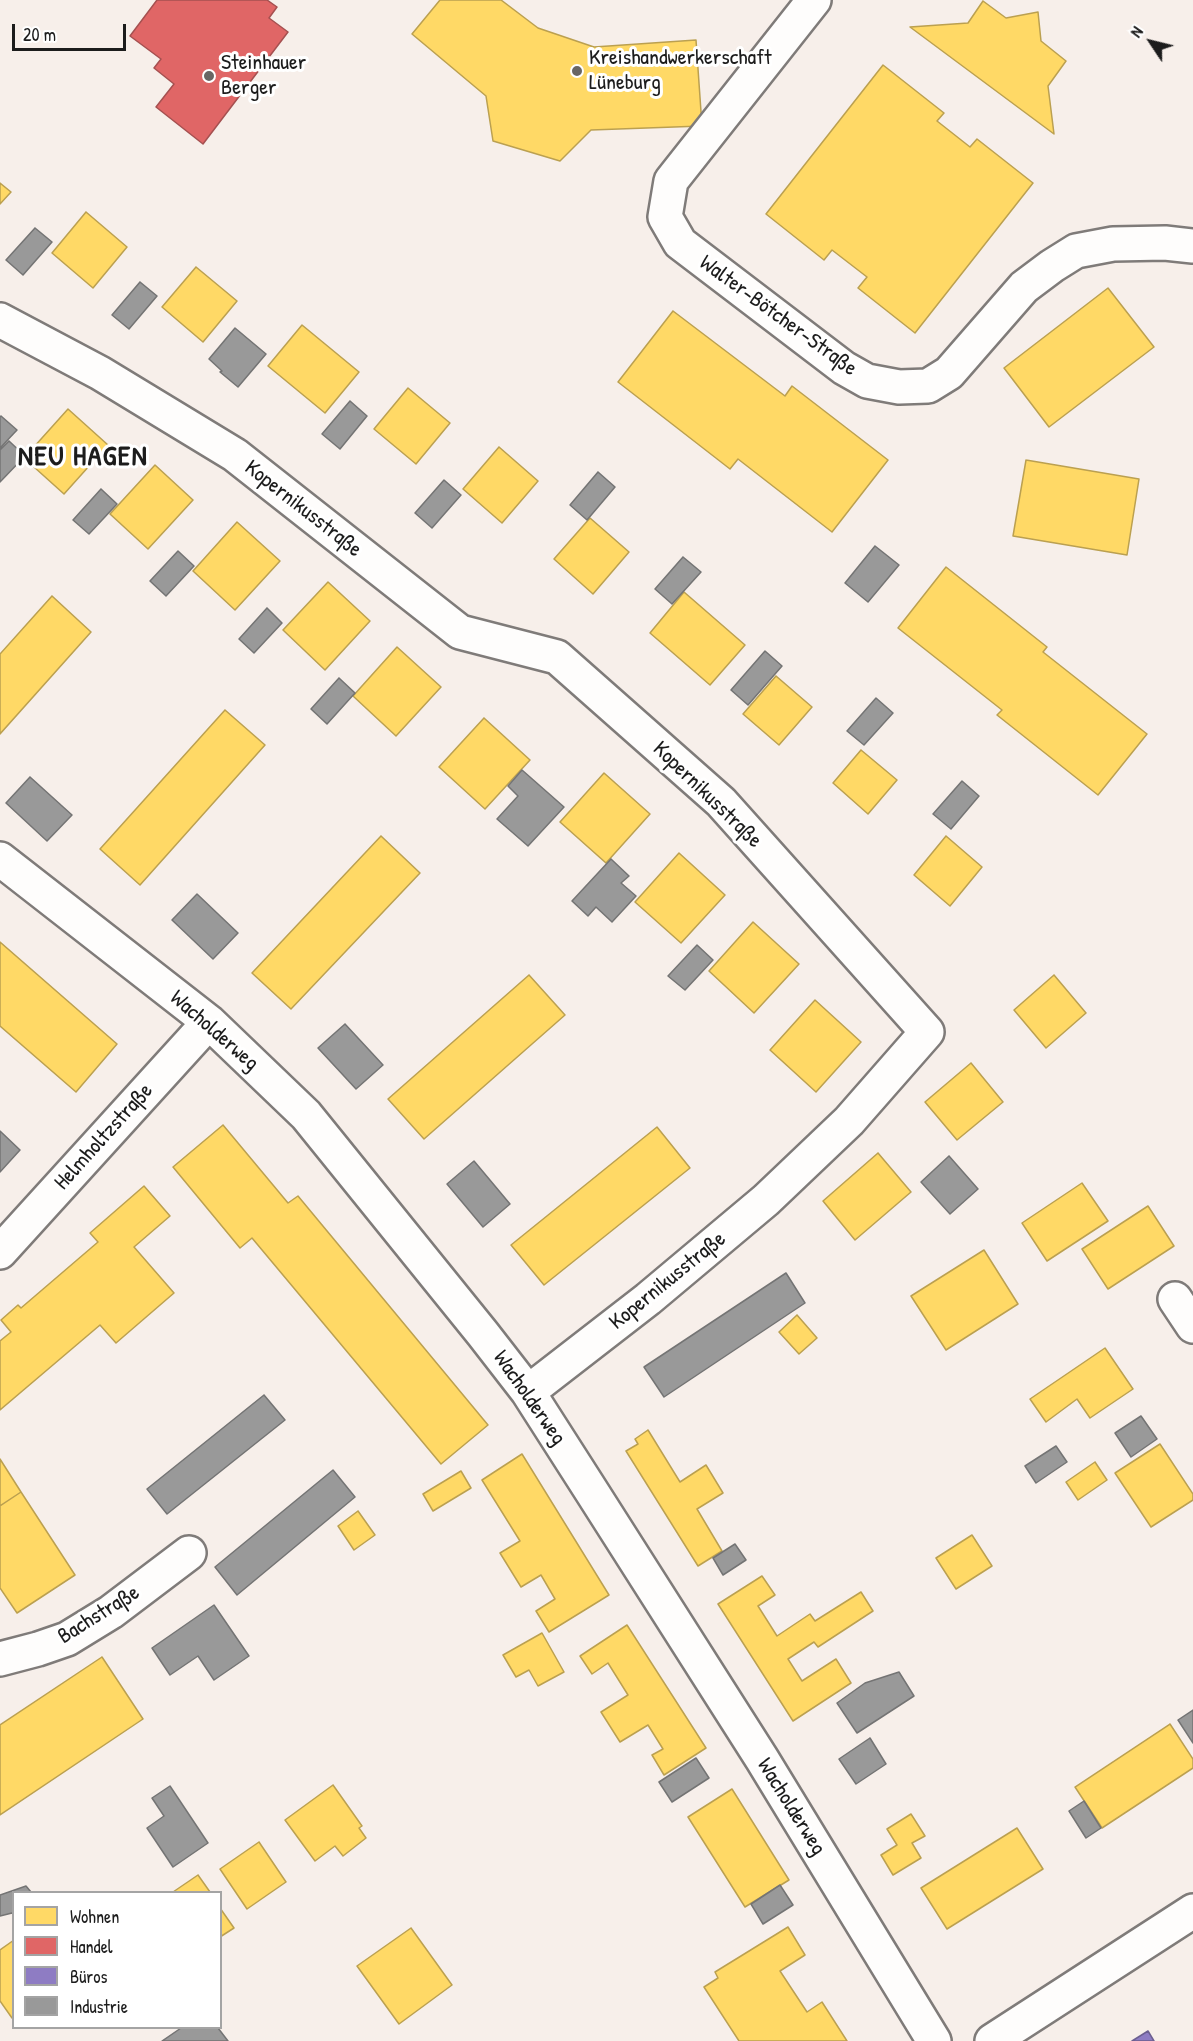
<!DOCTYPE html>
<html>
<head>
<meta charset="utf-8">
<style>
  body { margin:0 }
  #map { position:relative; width:1193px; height:2041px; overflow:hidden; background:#f7efea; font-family:"Patrick Hand",sans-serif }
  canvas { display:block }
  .legend { position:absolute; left:12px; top:1891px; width:210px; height:138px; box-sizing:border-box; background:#fff; border:2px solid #a4a4a4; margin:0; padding:8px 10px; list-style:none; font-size:18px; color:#1c1c1c }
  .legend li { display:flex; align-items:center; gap:12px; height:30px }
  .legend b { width:30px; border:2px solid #a4a4a4 }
  .north { position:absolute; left:1121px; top:12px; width:60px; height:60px; -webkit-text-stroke:4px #fff; paint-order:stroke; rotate:305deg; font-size:16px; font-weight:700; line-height:24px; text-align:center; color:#1c1c1c }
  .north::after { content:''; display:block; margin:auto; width:21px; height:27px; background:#1c1c1c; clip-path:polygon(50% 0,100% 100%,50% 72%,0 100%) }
  .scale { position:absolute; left:12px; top:24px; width:114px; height:27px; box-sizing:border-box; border:3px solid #1c1c1c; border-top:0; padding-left:8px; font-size:18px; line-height:21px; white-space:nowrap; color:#1c1c1c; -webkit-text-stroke:4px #fff; paint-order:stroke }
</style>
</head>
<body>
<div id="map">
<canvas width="1193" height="2041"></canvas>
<ul class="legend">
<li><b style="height:16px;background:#ffd966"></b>Wohnen</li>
<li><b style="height:16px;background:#e06666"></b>Handel</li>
<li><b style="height:16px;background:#8e7cc3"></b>Büros</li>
<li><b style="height:16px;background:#999"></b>Industrie</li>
</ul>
<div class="north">N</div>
<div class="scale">20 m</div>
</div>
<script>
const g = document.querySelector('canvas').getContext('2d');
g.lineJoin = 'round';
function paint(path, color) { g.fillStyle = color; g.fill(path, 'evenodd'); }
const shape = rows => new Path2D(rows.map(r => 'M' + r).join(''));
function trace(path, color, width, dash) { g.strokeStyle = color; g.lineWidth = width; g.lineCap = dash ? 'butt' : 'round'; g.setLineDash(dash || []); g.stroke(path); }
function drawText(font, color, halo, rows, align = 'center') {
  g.font = font + ' "Patrick Hand",sans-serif'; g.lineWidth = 6; g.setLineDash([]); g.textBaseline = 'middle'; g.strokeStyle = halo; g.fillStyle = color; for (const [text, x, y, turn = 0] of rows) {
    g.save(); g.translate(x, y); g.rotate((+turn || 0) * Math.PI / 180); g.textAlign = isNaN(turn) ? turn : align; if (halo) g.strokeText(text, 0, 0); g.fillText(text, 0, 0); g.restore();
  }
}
const homes = shape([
  [440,0,501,0,538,28,594,47,696,40,702,126,591,130,560,161,493,141,486,96,412,34,440,0],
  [983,1,1006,18,1038,12,1041,41,1066,61,1048,86,1054,134,910,27,968,23,983,1],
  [883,65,944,113,937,121,970,147,977,139,1033,183,915,333,858,288,867,277,832,250,824,260,766,214,883,65],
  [0,183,11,192,0,204,0,183],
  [86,212,127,247,93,288,52,253,86,212],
  [196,267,237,301,203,342,162,307,196,267],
  [1108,288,1154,347,1049,427,1004,368,1108,288],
  [673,311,785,396,792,386,888,460,832,532,738,459,730,469,618,382,673,311],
  [302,325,359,372,325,413,268,366,302,325],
  [408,388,450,423,416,464,374,429,408,388],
  [68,409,108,445,64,494,24,458,68,409],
  [499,447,538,481,502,523,463,489,499,447],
  [1026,460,1139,479,1127,555,1013,536,1026,460],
  [155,465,193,500,148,549,110,514,155,465],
  [590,518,629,552,593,594,554,559,590,518],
  [237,522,280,561,235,610,193,571,237,522],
  [946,567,1047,647,1043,652,1147,734,1098,795,997,715,1002,710,898,628,946,567],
  [328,582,370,621,325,670,283,630,328,582],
  [684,592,745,645,710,685,650,633,684,592],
  [52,596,91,632,0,734,0,654,52,596],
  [397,647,441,687,396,736,353,696,397,647],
  [776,676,812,707,779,745,743,714,776,676],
  [225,710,265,745,140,885,100,849,225,710],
  [484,718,530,760,485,809,439,767,484,718],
  [861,750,897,780,868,814,833,783,861,750],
  [604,773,650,814,606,863,560,822,604,773],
  [381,836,420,873,291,1009,252,973,381,836],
  [946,836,982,867,950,906,914,875,946,836],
  [679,853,725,895,681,943,635,902,679,853],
  [753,922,799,964,754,1013,709,971,753,922],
  [0,942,117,1044,76,1092,0,1026,0,942],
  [529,975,565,1015,424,1139,388,1099,529,975],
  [1054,975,1086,1013,1046,1048,1014,1010,1054,975],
  [815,1000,861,1042,816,1092,770,1050,815,1000],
  [971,1063,1003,1102,957,1140,925,1102,971,1063],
  [223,1125,288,1203,298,1196,488,1425,441,1464,252,1238,240,1248,173,1167,223,1125],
  [657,1127,690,1168,544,1285,511,1245,657,1127],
  [878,1153,911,1192,855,1240,823,1201,878,1153],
  [1082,1183,1108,1221,1047,1261,1022,1223,1082,1183],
  [144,1186,170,1216,134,1247,174,1293,116,1343,100,1325,0,1410,0,1341,11,1332,1,1320,18,1305,21,1308,98,1242,90,1233,144,1186],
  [1148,1206,1174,1246,1108,1289,1082,1249,1148,1206],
  [984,1250,1018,1304,946,1350,911,1296,984,1250],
  [797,1315,817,1338,799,1354,779,1332,797,1315],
  [1105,1348,1133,1389,1090,1418,1077,1399,1046,1422,1030,1399,1105,1348],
  [648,1430,680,1482,706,1465,723,1493,697,1509,722,1551,698,1566,626,1451,638,1444,635,1439,648,1430],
  [1160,1444,1193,1494,1193,1500,1151,1527,1115,1473,1160,1444],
  [522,1454,609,1595,549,1632,536,1611,555,1599,541,1575,521,1587,500,1553,520,1541,482,1480,522,1454],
  [0,1459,21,1492,0,1506,0,1459],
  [1095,1462,1107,1480,1078,1500,1066,1482,1095,1462],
  [461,1471,471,1488,433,1511,423,1494,461,1471],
  [21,1492,75,1575,17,1613,0,1588,0,1506,21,1492],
  [358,1511,375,1535,354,1550,338,1526,358,1511],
  [972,1535,992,1566,956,1589,936,1558,972,1535],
  [762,1576,775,1595,758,1606,777,1636,810,1614,815,1621,861,1592,873,1611,818,1647,814,1642,788,1659,802,1681,836,1659,851,1683,793,1721,718,1604,762,1576],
  [627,1625,706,1748,664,1775,652,1755,663,1749,648,1725,620,1742,601,1712,628,1695,608,1663,592,1674,580,1656,627,1625],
  [542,1633,564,1672,538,1686,529,1670,516,1677,503,1655,542,1633],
  [102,1657,143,1719,0,1815,0,1725,102,1657],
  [1170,1724,1193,1759,1193,1768,1102,1828,1075,1787,1170,1724],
  [333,1785,362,1826,359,1828,366,1838,343,1856,335,1846,315,1861,285,1820,333,1785],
  [732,1789,789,1880,745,1907,688,1817,732,1789],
  [911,1814,925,1836,912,1843,921,1858,893,1875,881,1855,897,1845,887,1829,911,1814],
  [1017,1828,1043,1869,947,1929,921,1888,1017,1828],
  [259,1842,286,1882,247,1909,220,1869,259,1842],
  [198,1875,210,1892,173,1892,198,1875],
  [220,1908,234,1928,220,1937,220,1908],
  [788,1927,805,1955,780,1971,807,2012,822,2002,847,2041,739,2041,704,1987,718,1978,715,1972,788,1927],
  [411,1928,452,1985,399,2024,357,1966,411,1928],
  [14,1940,14,2017,12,2018,0,2001,0,1950,14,1940]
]);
paint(homes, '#ffd966');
trace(homes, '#bba050', 1.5);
const shops = shape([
  [157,0,267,0,277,7,269,18,288,32,203,144,156,107,174,84,154,68,161,59,130,36,157,0]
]);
paint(shops, '#e06666');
trace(shops, '#a55050', 1.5);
const offices = shape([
  [1148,2031,1154,2041,1132,2041,1148,2031]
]);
paint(offices, '#8e7cc3');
trace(offices, '#6c5f91', 1.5);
const industry = shape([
  [35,228,52,242,23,275,6,260,35,228],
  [140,282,157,296,129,329,112,315,140,282],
  [235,328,266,354,238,387,220,372,222,371,209,359,235,328],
  [350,401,367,416,340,449,322,434,350,401],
  [1,416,17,430,0,448,0,417,1,416],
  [9,441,25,456,0,482,0,450,9,441],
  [598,472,615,487,587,520,570,505,598,472],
  [444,480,461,495,432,528,415,513,444,480],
  [101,489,117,504,89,534,73,520,101,489],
  [875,546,899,565,868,602,845,583,875,546],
  [178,551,194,566,166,596,150,581,178,551],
  [683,557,701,572,672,604,655,589,683,557],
  [267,608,282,623,254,653,239,639,267,608],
  [765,651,782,666,748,705,731,690,765,651],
  [339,678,355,693,327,724,311,709,339,678],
  [876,698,893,713,864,745,847,731,876,698],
  [522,770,564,807,528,846,497,819,518,796,508,786,522,770],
  [30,777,72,815,47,841,6,803,30,777],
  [962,781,979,796,951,829,933,814,962,781],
  [611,859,629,876,621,883,636,896,612,922,596,907,588,916,572,901,611,859],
  [197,894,238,933,213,959,172,920,197,894],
  [697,945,713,960,685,990,668,976,697,945],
  [345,1024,383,1065,356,1089,318,1048,345,1024],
  [0,1131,20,1150,0,1172,0,1131],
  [949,1156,978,1189,950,1214,921,1182,949,1156],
  [474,1161,510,1204,483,1227,447,1184,474,1161],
  [786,1273,805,1303,664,1397,644,1367,786,1273],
  [264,1395,285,1420,167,1514,147,1489,264,1395],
  [1141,1416,1157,1439,1131,1457,1115,1433,1141,1416],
  [1056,1446,1067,1462,1036,1483,1025,1466,1056,1446],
  [333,1470,355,1497,237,1595,215,1567,333,1470],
  [735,1544,746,1560,723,1575,713,1558,735,1544],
  [214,1605,249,1656,214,1680,198,1656,170,1675,152,1648,214,1605],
  [899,1672,914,1696,857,1733,837,1703,865,1683,899,1672],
  [1193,1710,1193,1743,1178,1720,1193,1710],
  [870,1738,886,1764,856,1784,839,1759,870,1738],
  [696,1758,709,1778,672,1802,659,1782,696,1758],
  [170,1786,208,1843,173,1867,147,1828,164,1816,152,1798,170,1786],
  [1084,1801,1101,1828,1086,1838,1069,1811,1084,1801],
  [780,1885,793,1905,763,1924,751,1904,780,1885],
  [26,1886,31,1892,14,1892,14,1914,12,1913,0,1916,0,1895,26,1886],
  [181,2028,218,2028,228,2041,162,2041,181,2028]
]);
paint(industry, '#999');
trace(industry, '#747474', 1.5);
const minor = shape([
  [814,0,671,181,665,217,680,243,844,368,867,381,899,387,928,386,949,373,1024,287,1052,266,1076,251,1113,244,1165,243,1193,246],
  [0,320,100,373,235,455,460,632,557,657,721,802,927,1032,849,1121,766,1200,648,1299,528,1392],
  [0,859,209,1022,306,1115,483,1334,528,1392,592,1492,762,1759,934,2041],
  [0,1252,209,1022],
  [1175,1299,1193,1326],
  [0,1659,38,1649,67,1639,111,1612,189,1553]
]);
const secondary = shape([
  [992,2041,1193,1911]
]);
trace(minor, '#7f7b79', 38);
trace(secondary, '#7f7b79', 38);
trace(minor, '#fefdfc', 33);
trace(secondary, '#fefdfc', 33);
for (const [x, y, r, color] of [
  [577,71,6,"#696664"],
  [209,76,6,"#696664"]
]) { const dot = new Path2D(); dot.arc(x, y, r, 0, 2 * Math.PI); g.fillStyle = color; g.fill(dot); trace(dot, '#fff', 2); }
drawText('22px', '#1c1c1c', '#fff', [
  ["Kreishandwerkerschaft",589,58],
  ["Lüneburg",589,83],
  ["Steinhauer",221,63],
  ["Berger",221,88]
], 'left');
drawText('22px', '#1c1c1c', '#fff', [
  ["Walter-Bötcher-Straße",778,316,36],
  ["Kopernikusstraße",303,509,38],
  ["Kopernikusstraße",707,795,44],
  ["Wacholderweg",214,1031,41],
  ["Helmholtzstraße",104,1137,-48],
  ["Kopernikusstraße",668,1281,-39],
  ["Wacholderweg",529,1398,55],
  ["Bachstraße",99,1615,-32],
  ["Wacholderweg",791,1807,58]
]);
g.letterSpacing = '1.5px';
drawText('bold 28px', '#1c1c1c', '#fff', [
  ["NEU HAGEN",83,458]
]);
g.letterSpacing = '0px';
</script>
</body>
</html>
